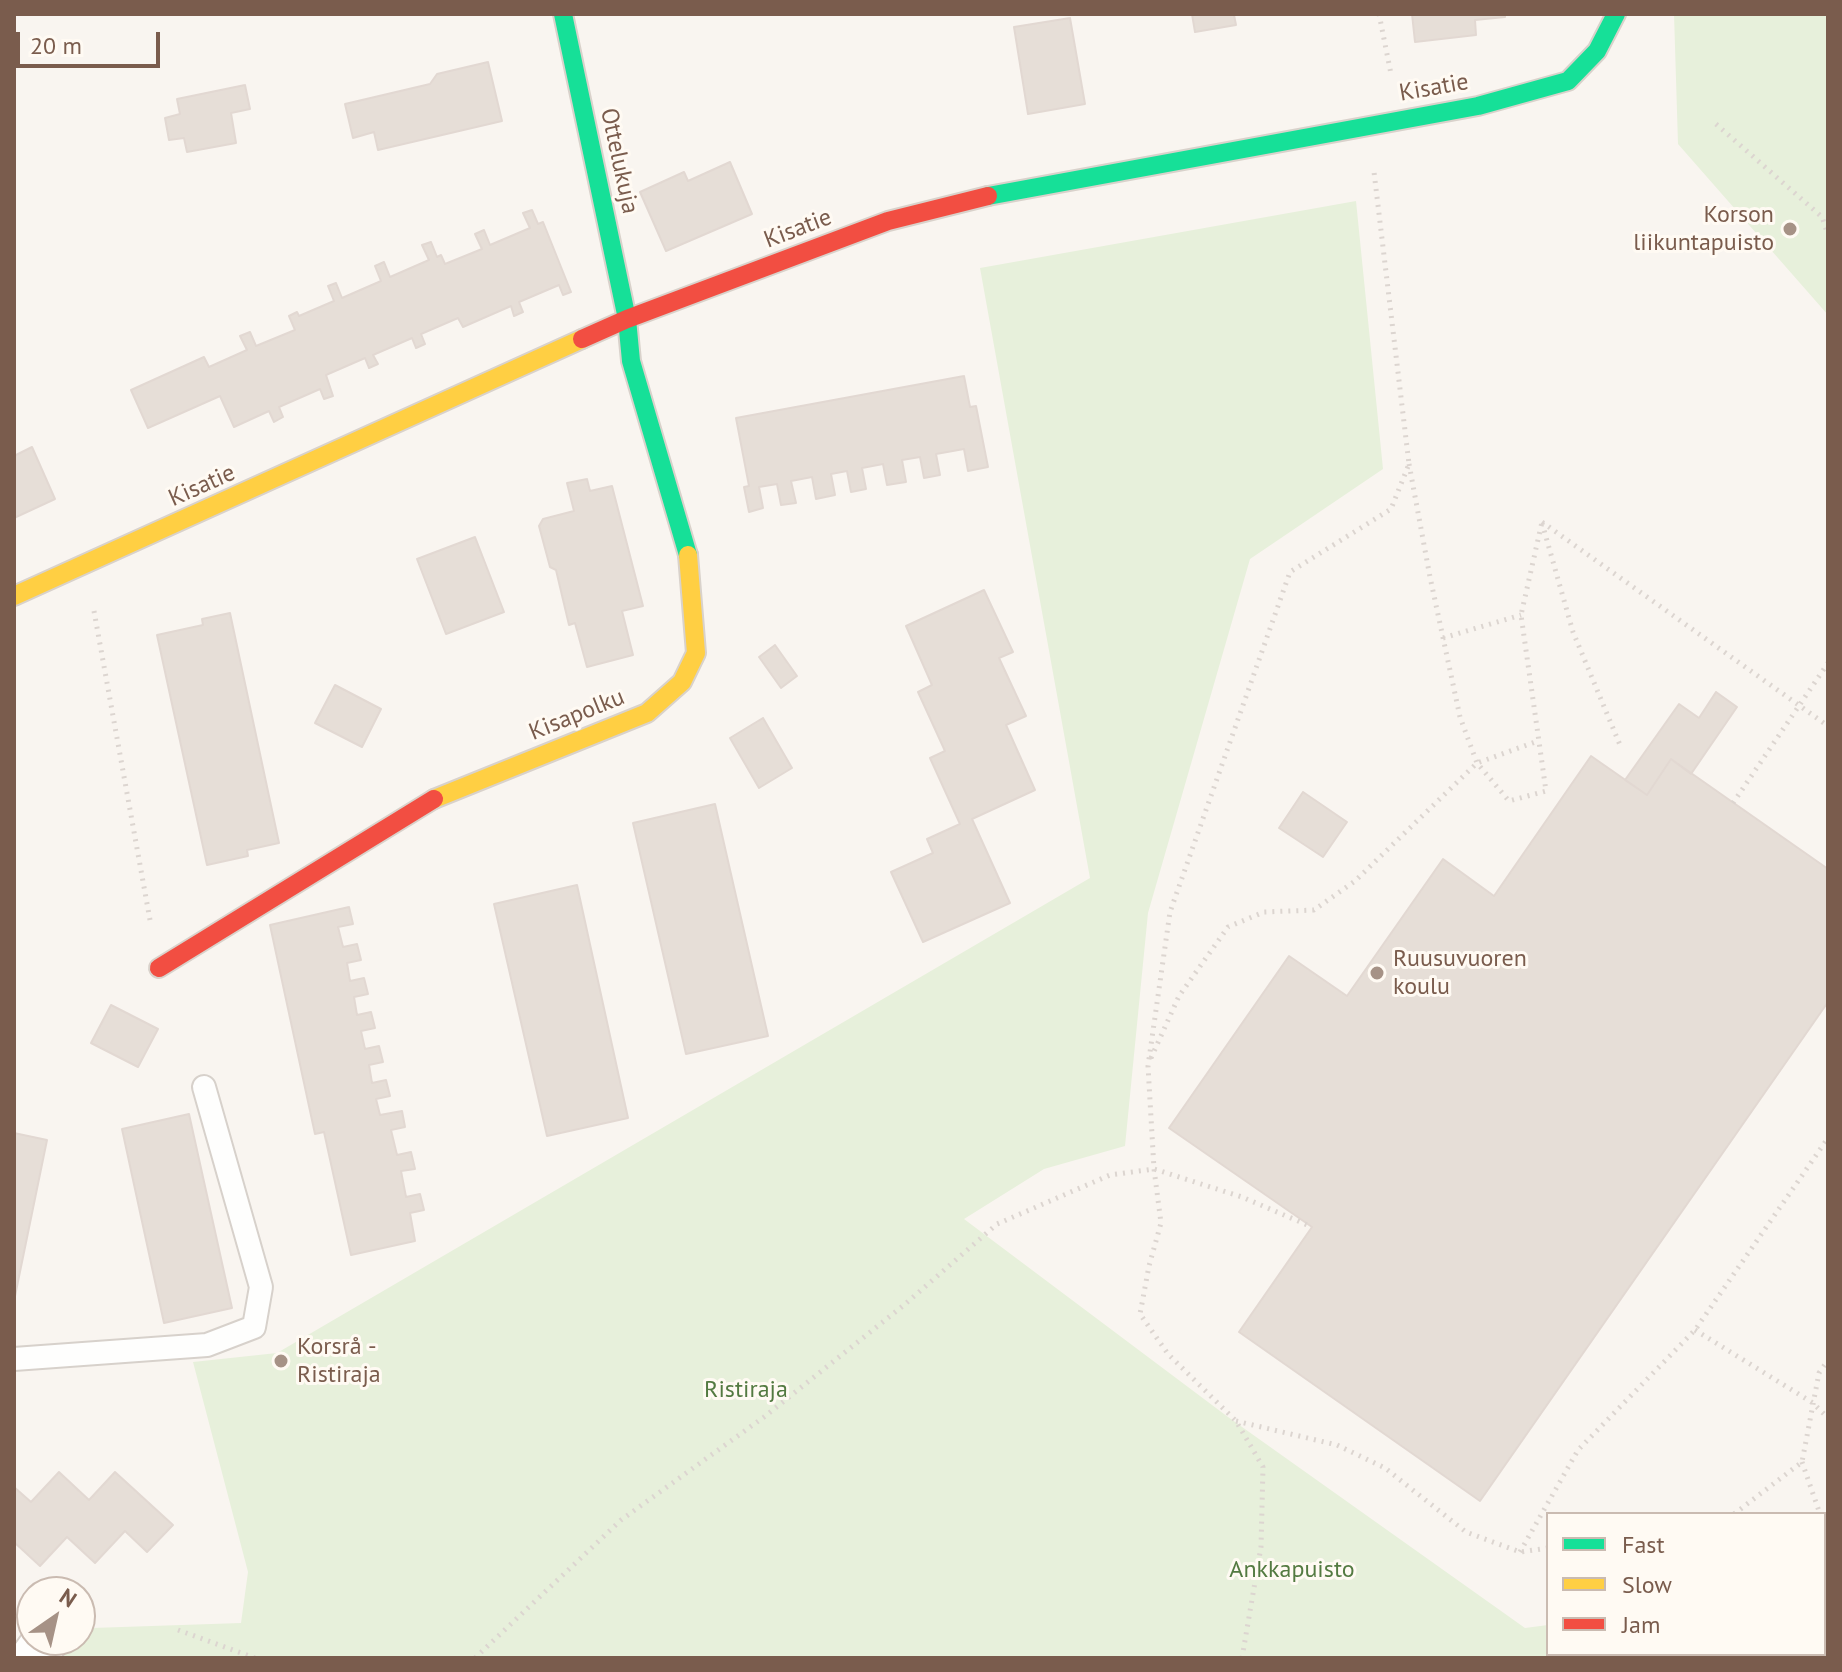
<!DOCTYPE html>
<html>
<head>
<meta charset="utf-8">
<style>
  body { margin:0 }
  #map { position:relative; width:1842px; height:1672px; overflow:hidden; background:#f9f5f0; font-family:"PT Sans",sans-serif }
  canvas { display:block }
  .frame { position:absolute; inset:0; border:16px solid #7a5c4d; pointer-events:none }
  .legend { position:absolute; left:1546px; top:1512px; width:280px; height:144px; box-sizing:border-box; background:#fffaf3; border:2px solid #cabbb1; margin:0; padding:10px 14px; list-style:none; font-size:24px; color:#7a5c4d }
  .legend li { display:flex; align-items:center; gap:16px; height:40px }
  .legend b { width:40px; border:2px solid #cabbb1 }
  .north { position:absolute; left:16px; top:1576px; width:80px; height:80px; box-sizing:border-box; background:#fffaf3; border:2px solid #cabbb1; border-radius:50%; rotate:34deg; font-size:22px; font-weight:700; line-height:32px; text-align:center; color:#7a5c4d }
  .north::after { content:''; display:block; margin:auto; width:28px; height:36px; background:#a69286; clip-path:polygon(50% 0,100% 100%,50% 72%,0 100%) }
  .scale { position:absolute; left:16px; top:32px; width:144px; height:36px; box-sizing:border-box; border:4px solid #7a5c4d; border-top:0; padding-left:10px; font-size:24px; line-height:28px; white-space:nowrap; color:#7a5c4d; -webkit-text-stroke:6px #fffaf3; paint-order:stroke }
</style>
</head>
<body>
<div id="map">
<canvas width="1842" height="1672"></canvas>
<div class="frame"></div>
<ul class="legend">
<li><b style="height:10px;background:#16e098"></b>Fast</li>
<li><b style="height:10px;background:#ffcf43"></b>Slow</li>
<li><b style="height:10px;background:#f24e42"></b>Jam</li>
</ul>
<div class="north">N</div>
<div class="scale">20 m</div>
</div>
<script>
const g = document.querySelector('canvas').getContext('2d');
g.lineJoin = 'round';
function paint(path, color) { g.fillStyle = color; g.fill(path, 'evenodd'); }
const shape = rows => new Path2D(rows.map(r => 'M' + r).join(''));
function trace(path, color, width, dash) { g.strokeStyle = color; g.lineWidth = width; g.lineCap = dash ? 'butt' : 'round'; g.setLineDash(dash || []); g.stroke(path); }
function drawText(font, color, halo, rows, align = 'center') {
  g.font = font + ' "PT Sans",sans-serif'; g.lineWidth = 6; g.setLineDash([]); g.textBaseline = 'middle'; g.strokeStyle = halo; g.fillStyle = color; for (const [text, x, y, turn = 0] of rows) {
    g.save(); g.translate(x, y); g.rotate((+turn || 0) * Math.PI / 180); g.textAlign = isNaN(turn) ? turn : align; if (halo) g.strokeText(text, 0, 0); g.fillText(text, 0, 0); g.restore();
  }
}
paint(shape([
  [1674,14,1828,14,1828,315,1678,144],
  [1356,201,1383,469,1250,559,1148,913,1125,1146,1044,1169,964,1219,1228,1417,1525,1628,1548,1625,1548,1654,1824,1654,1824,1581,1828,1581,1828,1658,63,1658,63,1640,80,1640,80,1632,92,1628,241,1623,248,1572,193,1362,277,1353,1090,878,980,268]
]), '#e7f0db');
const building = shape([
  [1192,14,1238,14,1234,15,1236,25,1195,32,1192,14],
  [1412,14,1505,14,1505,17,1475,20,1476,35,1415,42,1412,14],
  [1070,18,1085,104,1028,114,1014,27,1070,18],
  [488,62,502,121,378,150,374,132,353,138,345,104,430,84,437,74,488,62],
  [245,85,250,109,231,113,236,143,187,152,184,138,169,140,165,118,180,114,177,99,245,85],
  [730,162,752,214,666,251,640,192,684,172,688,181,730,162],
  [532,210,538,224,543,222,571,292,563,295,559,285,519,302,523,312,514,316,511,306,463,327,458,318,421,334,425,344,416,348,412,338,373,355,378,364,369,368,365,358,326,375,333,396,324,399,320,389,279,407,283,417,274,422,269,411,234,427,220,396,148,428,131,390,204,357,209,367,247,350,240,336,250,332,256,346,295,330,289,316,297,312,299,316,334,301,328,286,336,283,342,298,381,281,375,266,384,262,390,277,429,260,422,245,431,242,437,257,441,255,445,264,482,249,475,234,484,230,490,245,530,228,523,213,532,210],
  [964,376,970,407,976,406,988,467,968,471,964,449,936,454,940,475,924,478,920,457,902,460,906,482,887,485,883,464,862,468,866,489,851,492,847,471,831,474,835,495,816,499,812,477,791,481,796,503,781,505,777,484,759,487,763,508,749,512,744,487,749,486,736,418,964,376],
  [32,447,55,499,14,518,14,456,32,447],
  [587,479,590,491,612,486,643,606,622,611,633,655,587,667,575,623,569,625,556,570,550,567,539,526,543,519,574,511,567,483,587,479],
  [475,537,504,612,446,634,417,559,475,537],
  [984,590,1013,652,999,658,1026,716,1006,725,1035,790,972,819,1010,903,923,942,891,872,933,853,927,839,960,824,930,758,945,751,918,692,932,685,906,626,984,590],
  [230,613,279,843,247,850,248,856,207,865,157,635,203,625,202,619,230,613],
  [775,645,797,676,781,688,759,657,775,645],
  [335,685,381,709,362,747,315,723,335,685],
  [1716,692,1737,707,1691,774,1671,759,1647,795,1625,780,1679,704,1699,718,1716,692],
  [763,718,792,768,759,788,730,738,763,718],
  [1591,756,1647,795,1671,759,1828,869,1828,1002,1480,1501,1239,1332,1312,1227,1169,1128,1289,956,1347,996,1443,859,1494,896,1591,756],
  [1303,792,1347,822,1323,857,1279,828,1303,792],
  [715,804,768,1036,686,1054,633,823,715,804],
  [577,885,628,1118,547,1136,494,904,577,885],
  [349,907,353,924,338,927,343,947,357,944,361,960,347,963,350,981,364,978,368,994,354,997,357,1015,371,1012,375,1028,361,1031,365,1049,379,1046,383,1062,369,1065,372,1083,386,1080,390,1096,376,1099,380,1115,402,1111,405,1127,391,1130,397,1155,411,1152,415,1169,401,1171,406,1197,420,1194,424,1210,410,1213,415,1241,351,1255,324,1132,315,1134,270,925,349,907],
  [111,1005,158,1029,138,1067,91,1043,111,1005],
  [189,1114,232,1308,164,1323,122,1129,189,1114],
  [14,1133,47,1140,14,1301,14,1133],
  [59,1472,89,1500,115,1472,173,1525,147,1552,125,1531,95,1563,67,1537,40,1566,14,1542,14,1487,31,1502,59,1472]
]);
paint(building, '#e6ded7');
trace(building, '#e2d8d2', 2);
const lane = shape([
  [14,1359,207,1345,254,1327,261,1287,204,1087]
]);
const street = shape([
  [33,1658,46,1640]
]);
const fast = shape([
  [563,14,627,319,631,361,688,555],
  [988,196,1478,106,1568,81,1597,51,1616,14]
]);
const slow = shape([
  [14,596,582,339],
  [434,799,647,713,682,682,696,653,688,555]
]);
const jam = shape([
  [582,339,627,319,888,221,988,196],
  [159,968,434,799]
]);
trace(lane, '#d7d1cb', 26);
trace(street, '#d7d1cb', 48);
trace(fast, '#d9d2cb', 22);
trace(slow, '#d9d2cb', 22);
trace(jam, '#d9d2cb', 22);
trace(shape([
  [1379,14,1391,74],
  [1716,124,1822,217,1828,235],
  [1409,464,1430,577,1460,717,1477,763,1509,801,1546,791,1521,615,1542,522],
  [1542,522,1828,726],
  [1542,523,1573,632,1620,745],
  [94,611,150,920],
  [1443,638,1521,615],
  [1733,803,1828,663],
  [1151,1058,1179,996,1228,927,1264,912,1314,910,1355,881,1477,763,1538,741],
  [1695,1330,1813,1403,1828,1418],
  [1236,1421,1337,1445,1385,1468,1466,1532,1520,1552,1548,1548],
  [1802,1462,1820,1514],
  [1734,1514,1802,1462,1819,1373,1828,1360],
  [1824,1525,1828,1536],
  [1520,1552,1578,1450,1695,1330,1828,1138],
  [178,1630,255,1658],
  [475,1658,621,1520,764,1417,904,1305,997,1224,1110,1175,1154,1169,1242,1197,1312,1227],
  [1242,1658,1261,1547,1263,1467,1236,1421,1168,1354,1140,1314,1149,1266,1161,1223,1154,1169,1148,1066,1170,912,1290,572,1391,509,1409,464,1374,172],
  [1650,1658,1652,1654]
]), '#dcd5d0', 5, [2, 6]);
trace(lane, '#fefefd', 22);
trace(street, '#fefefd', 44);
trace(fast, '#16e098', 18);
trace(slow, '#ffcf43', 18);
trace(jam, '#f24e42', 18);
for (const [x, y, r, color] of [
  [1790,229,8,"#a69286"],
  [1377,973,8,"#a69286"],
  [281,1361,8,"#a69286"]
]) { const dot = new Path2D(); dot.arc(x, y, r, 0, 2 * Math.PI); g.fillStyle = color; g.fill(dot); trace(dot, '#fffaf3', 3); }
drawText('24px', '#7a5c4d', '#fffaf3', [
  ["Kisatie",1434,88,-10],
  ["Ottelukuja",619,161,78],
  ["Kisatie",798,229,-21],
  ["Kisatie",202,486,-24],
  ["Kisapolku",577,715,-22]
]);
drawText('24px', '#7a5c4d', '#fffaf3', [
  ["Korson",1774,215,"right"],
  ["liikuntapuisto",1774,243,"right"],
  ["Ruusuvuoren",1393,959],
  ["koulu",1393,987],
  ["Korsrå -",297,1347],
  ["Ristiraja",297,1375]
], 'left');
drawText('24px', '#537a41', '#fffaf3', [
  ["Ristiraja",746,1390],
  ["Ankkapuisto",1292,1570]
]);
</script>
</body>
</html>
